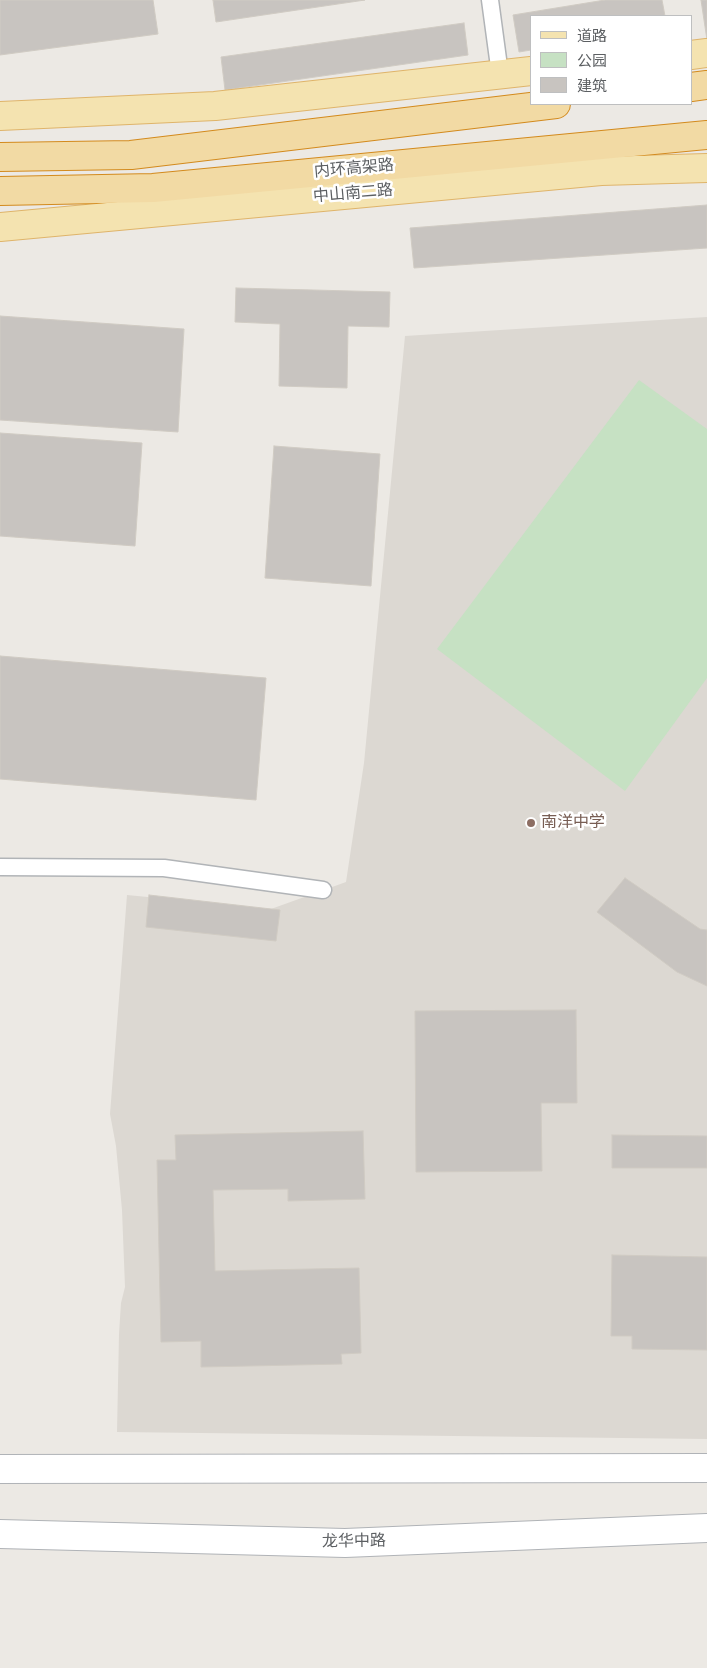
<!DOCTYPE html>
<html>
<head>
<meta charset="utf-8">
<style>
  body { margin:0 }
  #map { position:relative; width:707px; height:1668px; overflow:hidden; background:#ece9e4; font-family:"Sofia Sans Condensed","Noto Sans SC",sans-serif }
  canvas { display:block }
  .legend { position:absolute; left:530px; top:15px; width:162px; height:90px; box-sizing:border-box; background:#fff; border:1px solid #bebfc0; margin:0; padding:6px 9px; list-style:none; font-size:15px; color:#5c5f62 }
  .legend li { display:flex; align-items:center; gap:10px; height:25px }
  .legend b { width:25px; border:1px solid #bebfc0 }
</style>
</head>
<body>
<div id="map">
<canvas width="707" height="1668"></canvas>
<ul class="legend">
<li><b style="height:6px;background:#f4e3b0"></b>道路</li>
<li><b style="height:14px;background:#c6e1c3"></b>公园</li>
<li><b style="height:14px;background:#c8c4c0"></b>建筑</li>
</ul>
</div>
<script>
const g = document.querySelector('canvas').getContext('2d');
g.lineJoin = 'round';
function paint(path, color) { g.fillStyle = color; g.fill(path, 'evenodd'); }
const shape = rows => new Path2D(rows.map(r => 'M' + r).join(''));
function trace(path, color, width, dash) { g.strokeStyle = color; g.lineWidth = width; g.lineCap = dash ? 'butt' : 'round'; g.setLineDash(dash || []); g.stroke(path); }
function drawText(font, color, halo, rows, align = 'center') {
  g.font = font + ' "Sofia Sans Condensed","Noto Sans SC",sans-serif'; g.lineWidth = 5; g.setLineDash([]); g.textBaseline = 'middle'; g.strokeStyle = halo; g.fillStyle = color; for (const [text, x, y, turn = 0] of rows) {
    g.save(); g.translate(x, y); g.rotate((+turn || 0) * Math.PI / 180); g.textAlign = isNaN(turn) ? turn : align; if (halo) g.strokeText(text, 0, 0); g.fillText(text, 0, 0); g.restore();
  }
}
paint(shape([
  [707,317,707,1439,117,1432,119,1334,121,1303,125,1287,122,1210,116,1146,110,1114,127,895,271,909,346,882,364,763,405,336]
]), '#dcd8d2');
paint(shape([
  [639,380,707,429,707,678,625,791,437,649]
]), '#c6e1c3');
const building = shape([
  [0,0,153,0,158,34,0,55,0,0],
  [213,0,365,0,216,22,213,0],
  [605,0,662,0,665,16,531,16,531,50,519,52,513,15,605,0],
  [701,0,707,0,707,40,701,0],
  [464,23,468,55,225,90,221,57,464,23],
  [707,205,707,248,414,268,410,228,707,205],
  [236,288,390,292,389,327,348,326,347,388,279,386,280,324,235,322,236,288],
  [0,316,184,329,178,432,0,420,0,316],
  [0,433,142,443,135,546,0,536,0,433],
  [274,446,380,454,371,586,265,578,274,446],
  [0,656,266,678,256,800,0,779,0,656],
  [625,878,700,929,707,930,707,986,677,972,597,912,625,878],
  [149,895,280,910,276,941,146,927,149,895],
  [576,1010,577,1103,541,1103,542,1171,416,1172,415,1011,576,1010],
  [363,1131,365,1199,288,1201,288,1189,213,1190,215,1271,359,1268,361,1353,341,1354,342,1364,201,1367,201,1341,161,1342,157,1160,176,1160,175,1135,363,1131],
  [612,1135,707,1136,707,1168,612,1168,612,1135],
  [612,1255,707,1257,707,1350,632,1349,632,1336,611,1336,612,1255]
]);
paint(building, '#c8c4c0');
trace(building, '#d0cbc3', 1);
const service = shape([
  [490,0,500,74],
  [0,867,164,868,323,890]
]);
const secondary = shape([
  [0,1469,707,1468],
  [0,1534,345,1543,707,1528]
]);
const primary = shape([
  [691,55,707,53],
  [0,116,215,106,531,71],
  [0,227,601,171,707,168]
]);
const trunk = shape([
  [691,87,707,85],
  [0,157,131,155,556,104],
  [0,191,153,188,707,135]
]);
trace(service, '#b1b4b7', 19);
trace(secondary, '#b0b3b7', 30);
trace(primary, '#dfb46a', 30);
trace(trunk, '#d38a1d', 30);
trace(service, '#fff', 16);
trace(secondary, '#fff', 28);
trace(primary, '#f4e3b0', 28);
trace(trunk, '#f2daa4', 28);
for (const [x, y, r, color] of [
  [531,823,5,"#8d6e63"]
]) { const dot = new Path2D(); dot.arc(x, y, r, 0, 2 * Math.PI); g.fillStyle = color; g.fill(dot); trace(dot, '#fff', 2); }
drawText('16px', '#5c5f62', '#fff', [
  ["内环高架路",354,169,-5],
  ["中山南二路",353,194,-5],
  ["龙华中路",354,1542,-1]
]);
drawText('16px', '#785e54', '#fff', [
  ["南洋中学",541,823]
], 'left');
</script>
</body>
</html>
